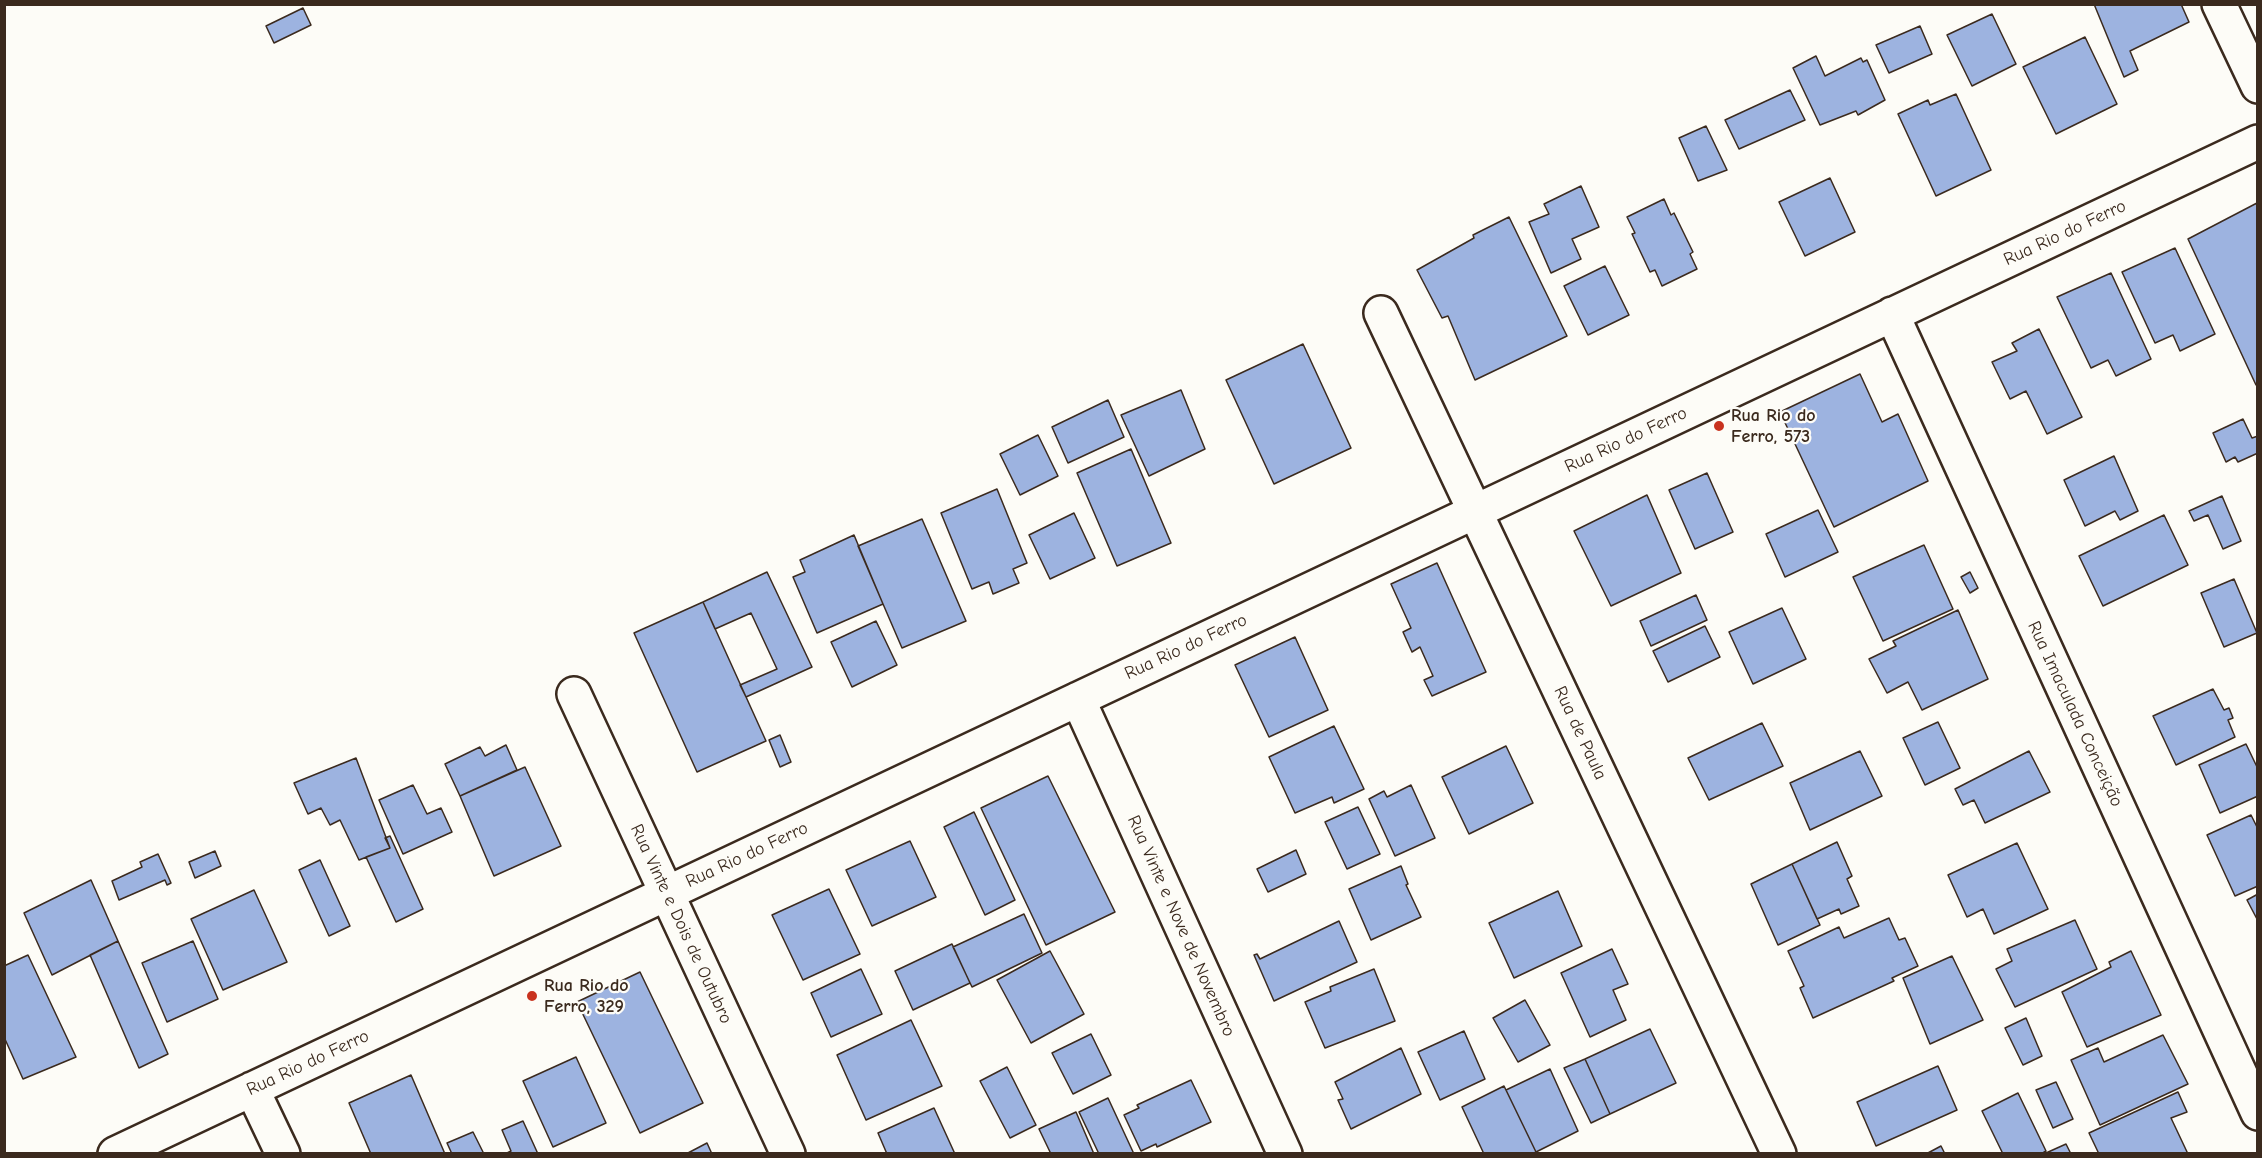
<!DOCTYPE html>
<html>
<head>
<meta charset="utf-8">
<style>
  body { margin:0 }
  #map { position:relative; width:2262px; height:1158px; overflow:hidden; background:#fdfcf7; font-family:"Comic Neue",sans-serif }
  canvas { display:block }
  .frame { position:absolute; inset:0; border:6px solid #3b2a1e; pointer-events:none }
</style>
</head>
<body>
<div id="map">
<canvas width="2262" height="1158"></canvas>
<div class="frame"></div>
</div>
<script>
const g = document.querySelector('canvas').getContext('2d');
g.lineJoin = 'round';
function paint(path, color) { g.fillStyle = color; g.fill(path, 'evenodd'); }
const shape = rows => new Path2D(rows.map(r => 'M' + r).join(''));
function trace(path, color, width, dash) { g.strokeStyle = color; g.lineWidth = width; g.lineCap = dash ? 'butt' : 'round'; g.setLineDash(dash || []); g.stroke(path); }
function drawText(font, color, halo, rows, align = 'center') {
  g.font = font + ' "Comic Neue",sans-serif'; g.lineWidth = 4.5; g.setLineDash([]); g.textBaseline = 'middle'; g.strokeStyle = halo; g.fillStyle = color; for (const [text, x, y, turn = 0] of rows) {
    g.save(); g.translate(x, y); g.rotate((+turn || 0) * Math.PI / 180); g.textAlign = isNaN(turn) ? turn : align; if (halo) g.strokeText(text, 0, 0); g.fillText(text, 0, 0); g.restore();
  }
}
const building = shape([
  [2094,4,2181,4,2189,22,2130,51,2138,70,2124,77,2094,4],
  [303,8,311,25,274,43,266,26,303,8],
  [1992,14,2016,64,1972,86,1947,35,1992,14],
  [1920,26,1932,54,1889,73,1876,45,1920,26],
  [2085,37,2117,104,2056,134,2023,67,2085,37],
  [1816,56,1825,76,1861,58,1863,62,1867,60,1885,100,1858,115,1856,111,1820,125,1793,68,1816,56],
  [1790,90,1805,120,1739,149,1725,120,1790,90],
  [1956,94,1991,170,1936,196,1898,114,1928,100,1930,105,1956,94],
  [1706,126,1727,170,1698,181,1679,138,1706,126],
  [1830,178,1855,232,1805,256,1779,202,1830,178],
  [1581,186,1599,227,1572,239,1581,259,1551,273,1529,222,1549,214,1544,204,1581,186],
  [1664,199,1671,215,1674,213,1693,252,1690,254,1697,269,1662,286,1655,270,1650,272,1632,234,1635,233,1627,217,1664,199],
  [2257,203,2258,384,2256,385,2188,239,2257,203],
  [1509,217,1567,336,1475,380,1448,316,1442,318,1417,270,1474,238,1473,235,1509,217],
  [2175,248,2215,334,2180,351,2173,335,2155,343,2122,272,2175,248],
  [1605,266,1629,315,1588,335,1564,286,1605,266],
  [2111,273,2151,359,2116,376,2108,360,2091,368,2057,297,2111,273],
  [2039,329,2082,417,2047,434,2026,391,2010,399,1992,362,2017,351,2012,343,2039,329],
  [1303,344,1351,448,1274,484,1226,380,1303,344],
  [1860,374,1882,422,1898,414,1928,481,1834,527,1780,412,1860,374],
  [1181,390,1205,449,1149,476,1121,415,1181,390],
  [1108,400,1124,437,1068,463,1052,427,1108,400],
  [2243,419,2252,438,2258,436,2258,453,2238,462,2235,457,2226,462,2213,433,2243,419],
  [1038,435,1058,476,1020,495,1000,454,1038,435],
  [1131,449,1171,543,1117,566,1077,473,1131,449],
  [2114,456,2138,511,2120,520,2115,511,2085,526,2064,480,2114,456],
  [1707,473,1733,532,1695,549,1669,490,1707,473],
  [997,489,1027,563,1013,569,1019,583,993,594,989,582,972,589,941,513,997,489],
  [1647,495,1681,573,1611,606,1574,531,1647,495],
  [2222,496,2241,541,2223,549,2208,515,2194,521,2189,511,2222,496],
  [1818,510,1838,552,1785,577,1766,534,1818,510],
  [1074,513,1095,558,1050,579,1029,535,1074,513],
  [2164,515,2188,565,2103,606,2079,556,2164,515],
  [922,519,966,621,902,648,858,546,922,519],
  [854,535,883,604,817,633,793,577,805,572,800,560,854,535],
  [1924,545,1953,609,1883,641,1853,577,1924,545],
  [1437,563,1486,672,1432,696,1424,680,1433,676,1420,647,1412,652,1403,632,1411,628,1391,584,1437,563],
  [767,572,812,667,746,697,740,685,777,669,751,613,715,629,703,602,767,572],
  [1970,572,1978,588,1970,593,1961,577,1970,572],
  [2234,579,2257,633,2224,647,2201,593,2234,579],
  [1696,595,1707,620,1651,646,1640,621,1696,595],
  [703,602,766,741,697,772,634,633,703,602],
  [1782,608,1806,659,1753,684,1729,632,1782,608],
  [1958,610,1988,679,1922,710,1908,682,1887,693,1869,659,1896,646,1893,641,1958,610],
  [876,621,897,665,852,687,831,642,876,621],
  [1705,626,1720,657,1668,682,1653,651,1705,626],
  [1295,637,1328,710,1269,737,1235,665,1295,637],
  [2213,689,2224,710,2229,708,2233,718,2228,720,2235,737,2176,765,2153,716,2213,689],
  [1938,722,1960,768,1925,785,1903,738,1938,722],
  [1762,723,1783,766,1709,800,1688,758,1762,723],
  [1334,726,1364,789,1334,803,1332,797,1295,813,1269,757,1334,726],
  [780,735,791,762,780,767,769,740,780,735],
  [2246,744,2258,769,2258,796,2220,813,2199,765,2246,744],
  [506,745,517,770,460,796,445,764,480,747,485,756,506,745],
  [1506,746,1533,803,1469,834,1442,777,1506,746],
  [1860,751,1882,796,1810,830,1790,783,1860,751],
  [2029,751,2050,792,1985,823,1974,800,1963,805,1955,789,2029,751],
  [356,758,390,848,359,860,340,820,330,825,321,808,308,814,294,783,356,758],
  [525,767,561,846,494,876,460,796,525,767],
  [1048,776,1115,912,1046,945,981,808,1048,776],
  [413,785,427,814,441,808,452,832,403,854,379,800,413,785],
  [1411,785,1435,838,1395,856,1369,799,1384,791,1387,797,1411,785],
  [1358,807,1380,854,1347,869,1325,822,1358,807],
  [974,812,1015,900,985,915,944,827,974,812],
  [2251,815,2258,829,2258,886,2235,896,2207,835,2251,815],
  [390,836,423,909,396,922,366,857,390,848,385,838,390,836],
  [910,841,936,897,872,926,846,870,910,841],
  [1837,842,1852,876,1847,879,1859,906,1841,914,1839,909,1817,919,1792,864,1837,842],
  [2017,843,2048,909,1994,934,1983,909,1967,917,1948,875,2017,843],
  [1296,850,1306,874,1268,892,1257,869,1296,850],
  [215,851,221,866,195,878,189,862,215,851],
  [158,854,171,883,167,885,165,880,119,900,112,881,142,867,140,862,158,854],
  [320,860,350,926,329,936,299,870,320,860],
  [1792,864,1820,925,1778,945,1751,884,1792,864],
  [1401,866,1408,884,1406,885,1421,917,1371,940,1349,889,1401,866],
  [91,880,118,941,52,975,24,913,91,880],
  [829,889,860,954,803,980,772,915,829,889],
  [254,890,287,962,223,990,191,919,254,890],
  [1558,891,1582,946,1514,978,1489,923,1558,891],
  [2258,894,2258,921,2247,900,2258,894],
  [1024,914,1042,953,972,987,953,947,1024,914],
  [1889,918,1899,940,1905,938,1918,966,1892,978,1894,981,1813,1018,1800,988,1804,986,1788,951,1839,927,1844,938,1889,918],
  [2075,920,2097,969,2015,1007,1996,969,2012,961,2007,949,2075,920],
  [1339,921,1357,962,1274,1001,1254,955,1257,954,1260,959,1339,921],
  [118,941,168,1054,139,1068,90,955,118,941],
  [193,941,218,999,167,1022,142,963,193,941],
  [952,944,970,983,913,1010,895,971,952,944],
  [1612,949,1628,984,1613,990,1626,1020,1590,1037,1561,973,1612,949],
  [1050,951,1084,1014,1031,1043,997,980,1050,951],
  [2131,951,2161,1015,2087,1047,2062,992,2111,967,2109,962,2131,951],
  [28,955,76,1057,23,1079,4,1037,4,966,28,955],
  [1952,956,1983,1020,1930,1044,1903,978,1952,956],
  [861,969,882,1014,831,1037,811,993,861,969],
  [1374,969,1395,1021,1325,1048,1305,1002,1331,991,1330,987,1374,969],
  [640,972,703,1103,640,1133,577,1002,640,972],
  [1525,1000,1550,1045,1518,1062,1493,1018,1525,1000],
  [2026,1018,2042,1056,2023,1065,2005,1028,2026,1018],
  [911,1020,942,1086,866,1120,837,1055,911,1020],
  [1650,1029,1676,1083,1610,1114,1585,1059,1650,1029],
  [1464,1031,1485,1079,1440,1100,1418,1052,1464,1031],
  [1091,1034,1111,1075,1073,1094,1052,1053,1091,1034],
  [2163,1035,2188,1084,2100,1125,2071,1060,2098,1048,2104,1062,2163,1035],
  [1401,1048,1421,1094,1351,1129,1338,1100,1343,1099,1335,1082,1401,1048],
  [576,1057,606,1123,553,1147,523,1081,576,1057],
  [1585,1059,1610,1114,1591,1123,1564,1068,1585,1059],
  [1938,1066,1957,1110,1876,1146,1857,1102,1938,1066],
  [1007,1067,1036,1125,1010,1138,980,1081,1007,1067],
  [1550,1069,1578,1131,1536,1152,1506,1090,1550,1069],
  [411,1075,445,1154,371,1154,349,1103,411,1075],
  [1191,1080,1211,1122,1157,1147,1156,1144,1141,1151,1124,1115,1139,1108,1137,1105,1191,1080],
  [2056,1082,2073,1119,2053,1128,2036,1090,2056,1082],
  [1504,1086,1536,1152,1532,1154,1484,1154,1462,1107,1504,1086],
  [2178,1092,2187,1112,2171,1118,2188,1154,2099,1154,2089,1133,2178,1092],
  [2018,1093,2046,1151,2041,1154,2003,1154,1982,1111,2018,1093],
  [1108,1098,1134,1154,1099,1154,1079,1112,1108,1098],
  [934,1108,955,1154,887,1154,878,1133,934,1108],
  [1076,1112,1094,1154,1051,1154,1039,1129,1076,1112],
  [523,1121,538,1154,505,1154,511,1151,502,1130,523,1121],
  [473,1132,484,1154,452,1154,447,1143,473,1132],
  [707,1143,712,1154,686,1154,707,1143],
  [2066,1144,2071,1154,2047,1154,2046,1153,2066,1144],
  [1941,1146,1945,1154,1926,1154,1941,1146]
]);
paint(building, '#9db3e0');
trace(building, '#3b2a1e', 1.5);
const minor = shape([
  [2219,4,2258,86],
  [1381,313,1779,1154],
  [1892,314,2258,1113],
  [574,694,788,1154],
  [1078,699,1285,1154],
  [252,1089,283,1154],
  [115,1154,2258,142]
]);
trace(minor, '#3b2a1e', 38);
trace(minor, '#fdfcf7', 33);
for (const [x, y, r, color] of [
  [1719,426,6,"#c8321e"],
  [532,996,6,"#c8321e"]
]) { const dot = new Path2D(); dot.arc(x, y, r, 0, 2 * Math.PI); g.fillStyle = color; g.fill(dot); trace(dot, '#fdfcf7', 2); }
drawText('18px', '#3b2a1e', '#fdfcf7', [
  ["Rua Rio do Ferro",2065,233,-25],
  ["Rua Rio do Ferro",1626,440,-25],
  ["Rua Rio do Ferro",1186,647,-25],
  ["Rua Imaculada Conceição",2075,714,65],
  ["Rua de Paula",1580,733,65],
  ["Rua Rio do Ferro",747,855,-25],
  ["Rua Vinte e Dois de Outubro",681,924,65],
  ["Rua Vinte e Nove de Novembro",1181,926,66],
  ["Rua Rio do Ferro",308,1063,-25]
]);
drawText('bold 18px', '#3b2a1e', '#fdfcf7', [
  ["Rua Rio do",1731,416],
  ["Ferro, 573",1731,437],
  ["Rua Rio do",544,986],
  ["Ferro, 329",544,1007]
], 'left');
</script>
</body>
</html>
